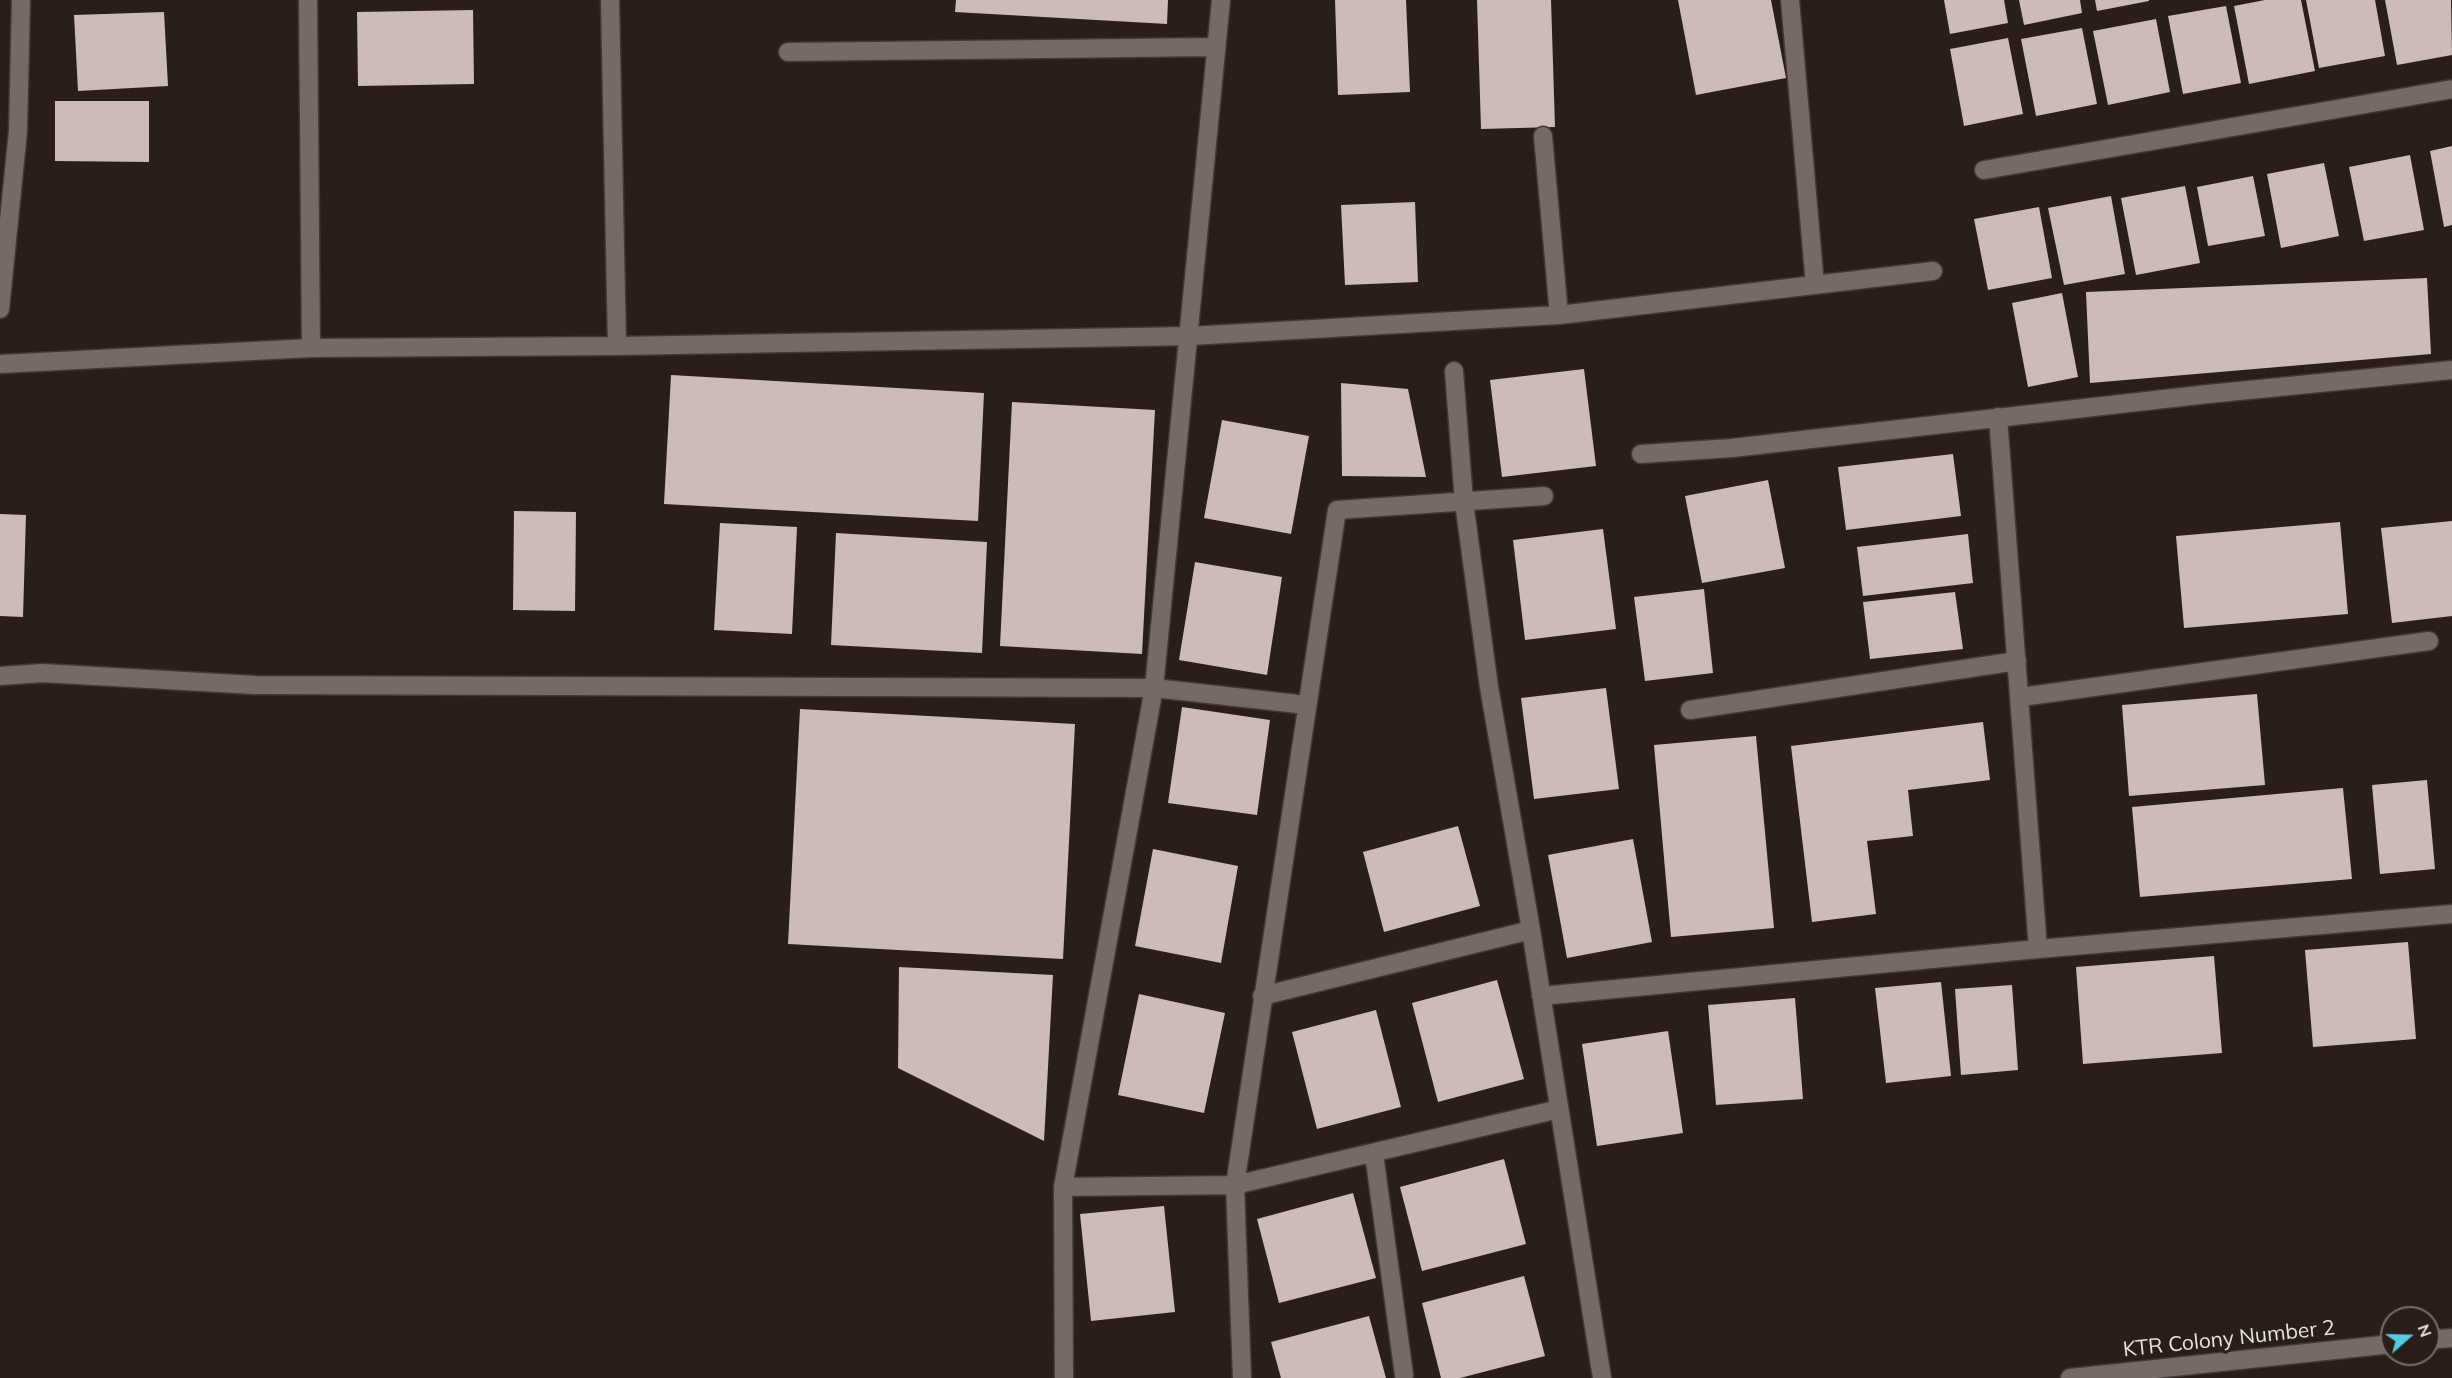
<!DOCTYPE html>
<html>
<head>
<meta charset="utf-8">
<style>
  body { margin:0 }
  #map { position:relative; width:2452px; height:1378px; overflow:hidden; background:#2a1e1b; font-family:Mulish,sans-serif }
  canvas { display:block }
  .north { position:absolute; left:2380px; top:1306px; width:60px; height:60px; box-sizing:border-box; background:#2a1e1b; border:2px solid #776c69; border-radius:50%; rotate:70deg; font-size:16px; font-weight:700; line-height:24px; text-align:center; color:#eae2df }
  .north::after { content:''; display:block; margin:auto; width:21px; height:27px; background:#57c9e2; clip-path:polygon(50% 0,100% 100%,50% 72%,0 100%) }
</style>
</head>
<body>
<div id="map">
<canvas width="2452" height="1378"></canvas>
<div class="north">N</div>
</div>
<script>
const g = document.querySelector('canvas').getContext('2d');
g.lineJoin = 'round';
function paint(path, color) { g.fillStyle = color; g.fill(path, 'evenodd'); }
const shape = rows => new Path2D(rows.map(r => 'M' + r).join(''));
function trace(path, color, width, dash) { g.strokeStyle = color; g.lineWidth = width; g.lineCap = dash ? 'butt' : 'round'; g.setLineDash(dash || []); g.stroke(path); }
function drawText(font, color, halo, rows, align = 'center') {
  g.font = font + ' Mulish,sans-serif'; g.lineWidth = 6; g.setLineDash([]); g.textBaseline = 'middle'; g.strokeStyle = halo; g.fillStyle = color; for (const [text, x, y, turn = 0] of rows) {
    g.save(); g.translate(x, y); g.rotate((+turn || 0) * Math.PI / 180); g.textAlign = isNaN(turn) ? turn : align; if (halo) g.strokeText(text, 0, 0); g.fillText(text, 0, 0); g.restore();
  }
}
paint(shape([
  [956,0,1168,0,1167,24,955,12],
  [1335,0,1406,0,1410,92,1338,95],
  [1477,0,1551,0,1555,127,1481,129],
  [1678,0,1771,0,1786,78,1696,95],
  [1944,0,2004,0,2008,23,1950,34],
  [2019,0,2080,0,2082,13,2024,25],
  [2095,0,2149,0,2149,1,2097,11],
  [2265,0,2301,0,2315,71,2249,84,2234,6],
  [2306,0,2375,0,2385,56,2319,68],
  [2385,0,2451,0,2452,55,2397,65],
  [2226,6,2241,83,2183,94,2168,16],
  [473,10,474,84,358,86,357,12],
  [164,12,168,86,78,91,74,15],
  [2156,19,2170,92,2108,105,2093,31],
  [2082,28,2097,104,2036,116,2021,39],
  [2008,38,2023,114,1964,126,1950,49],
  [55,101,149,101,149,162,55,161],
  [2452,146,2452,225,2444,227,2430,151],
  [2410,155,2424,230,2364,241,2349,167],
  [2324,163,2339,236,2281,248,2267,174],
  [2253,176,2265,236,2208,246,2197,187],
  [2185,186,2200,263,2136,275,2121,198],
  [2111,196,2125,274,2064,285,2048,208],
  [1415,202,1418,282,1345,285,1341,205],
  [2039,207,2052,278,1988,290,1974,219],
  [2427,278,2431,354,2090,383,2086,292],
  [2062,293,2078,377,2028,387,2012,303],
  [1584,369,1596,466,1502,477,1490,380],
  [671,375,984,393,978,521,664,504],
  [1341,383,1408,389,1426,477,1342,476],
  [1012,402,1155,410,1142,654,1000,646],
  [1222,420,1309,436,1291,534,1204,518],
  [1953,454,1961,516,1846,530,1838,467],
  [1768,480,1785,568,1702,583,1685,496],
  [514,511,576,512,575,611,513,610],
  [0,514,26,515,23,617,0,616],
  [2452,521,2452,616,2392,623,2381,528],
  [2340,522,2348,614,2184,628,2176,536],
  [720,523,797,527,792,634,714,630],
  [1603,529,1616,629,1525,640,1513,540],
  [836,533,987,542,982,653,831,645],
  [1968,534,1973,583,1863,596,1857,547],
  [1195,562,1282,577,1267,675,1179,660],
  [1704,589,1713,673,1645,681,1634,597],
  [1955,592,1963,649,1870,659,1863,602],
  [1606,688,1619,789,1534,799,1521,698],
  [2257,694,2265,785,2129,796,2122,705],
  [1182,707,1270,720,1257,815,1168,803],
  [800,709,1075,724,1063,959,788,944],
  [1983,722,1990,780,1908,790,1913,836,1867,841,1876,914,1812,922,1791,746],
  [1756,736,1774,928,1671,937,1654,745],
  [2427,780,2435,869,2380,874,2372,785],
  [2343,788,2352,879,2140,897,2132,807],
  [1458,826,1480,906,1384,932,1363,852],
  [1633,839,1652,942,1567,958,1548,855],
  [1153,849,1238,866,1221,963,1135,946],
  [2408,942,2416,1039,2313,1047,2305,950],
  [2214,956,2222,1053,2083,1064,2076,967],
  [899,967,1053,975,1044,1141,898,1068],
  [1497,980,1524,1079,1438,1102,1412,1003],
  [1941,982,1951,1076,1886,1083,1875,988],
  [2012,985,2018,1070,1961,1075,1955,989],
  [1139,994,1225,1013,1204,1113,1118,1095],
  [1795,998,1803,1099,1716,1105,1708,1005],
  [1376,1010,1401,1107,1317,1129,1292,1032],
  [1668,1031,1683,1133,1597,1146,1582,1044],
  [1504,1159,1526,1244,1422,1271,1400,1187],
  [1353,1193,1376,1278,1279,1303,1257,1219],
  [1164,1206,1175,1312,1091,1321,1080,1214],
  [1524,1276,1545,1356,1460,1378,1441,1378,1422,1303],
  [1369,1316,1386,1378,1281,1378,1271,1342]
]), '#ccbbb7');
const minor = shape([
  [308,0,311,348],
  [610,0,617,346],
  [1790,0,1815,285],
  [788,52,1214,47],
  [1543,136,1559,315],
  [1984,170,2452,89],
  [0,309,18,131,21,0],
  [0,364,311,348,617,346,1190,336,1559,315,1933,271],
  [1454,371,1464,502,1489,687,1531,930,1602,1378],
  [1998,417,2038,949],
  [1641,454,1732,448,2208,394,2452,370],
  [0,676,42,673,255,685,1154,688,1307,705],
  [2021,697,2429,641],
  [1690,710,2017,661],
  [1262,996,1531,930],
  [1541,996,2038,949,2452,914],
  [1374,1154,1404,1375],
  [1063,1187,1235,1185,1559,1109],
  [2428,1340,2452,1338],
  [1064,1378,1063,1187,1154,688,1221,0],
  [1242,1378,1235,1185,1337,510,1544,496],
  [2070,1378,2392,1344]
]);
trace(minor, '#423836', 21);
trace(minor, '#776965', 18);
drawText('21px', '#eae2df', '#2a1e1b', [
  ["KTR Colony Number 2",2229,1339,-6]
]);
</script>
</body>
</html>
